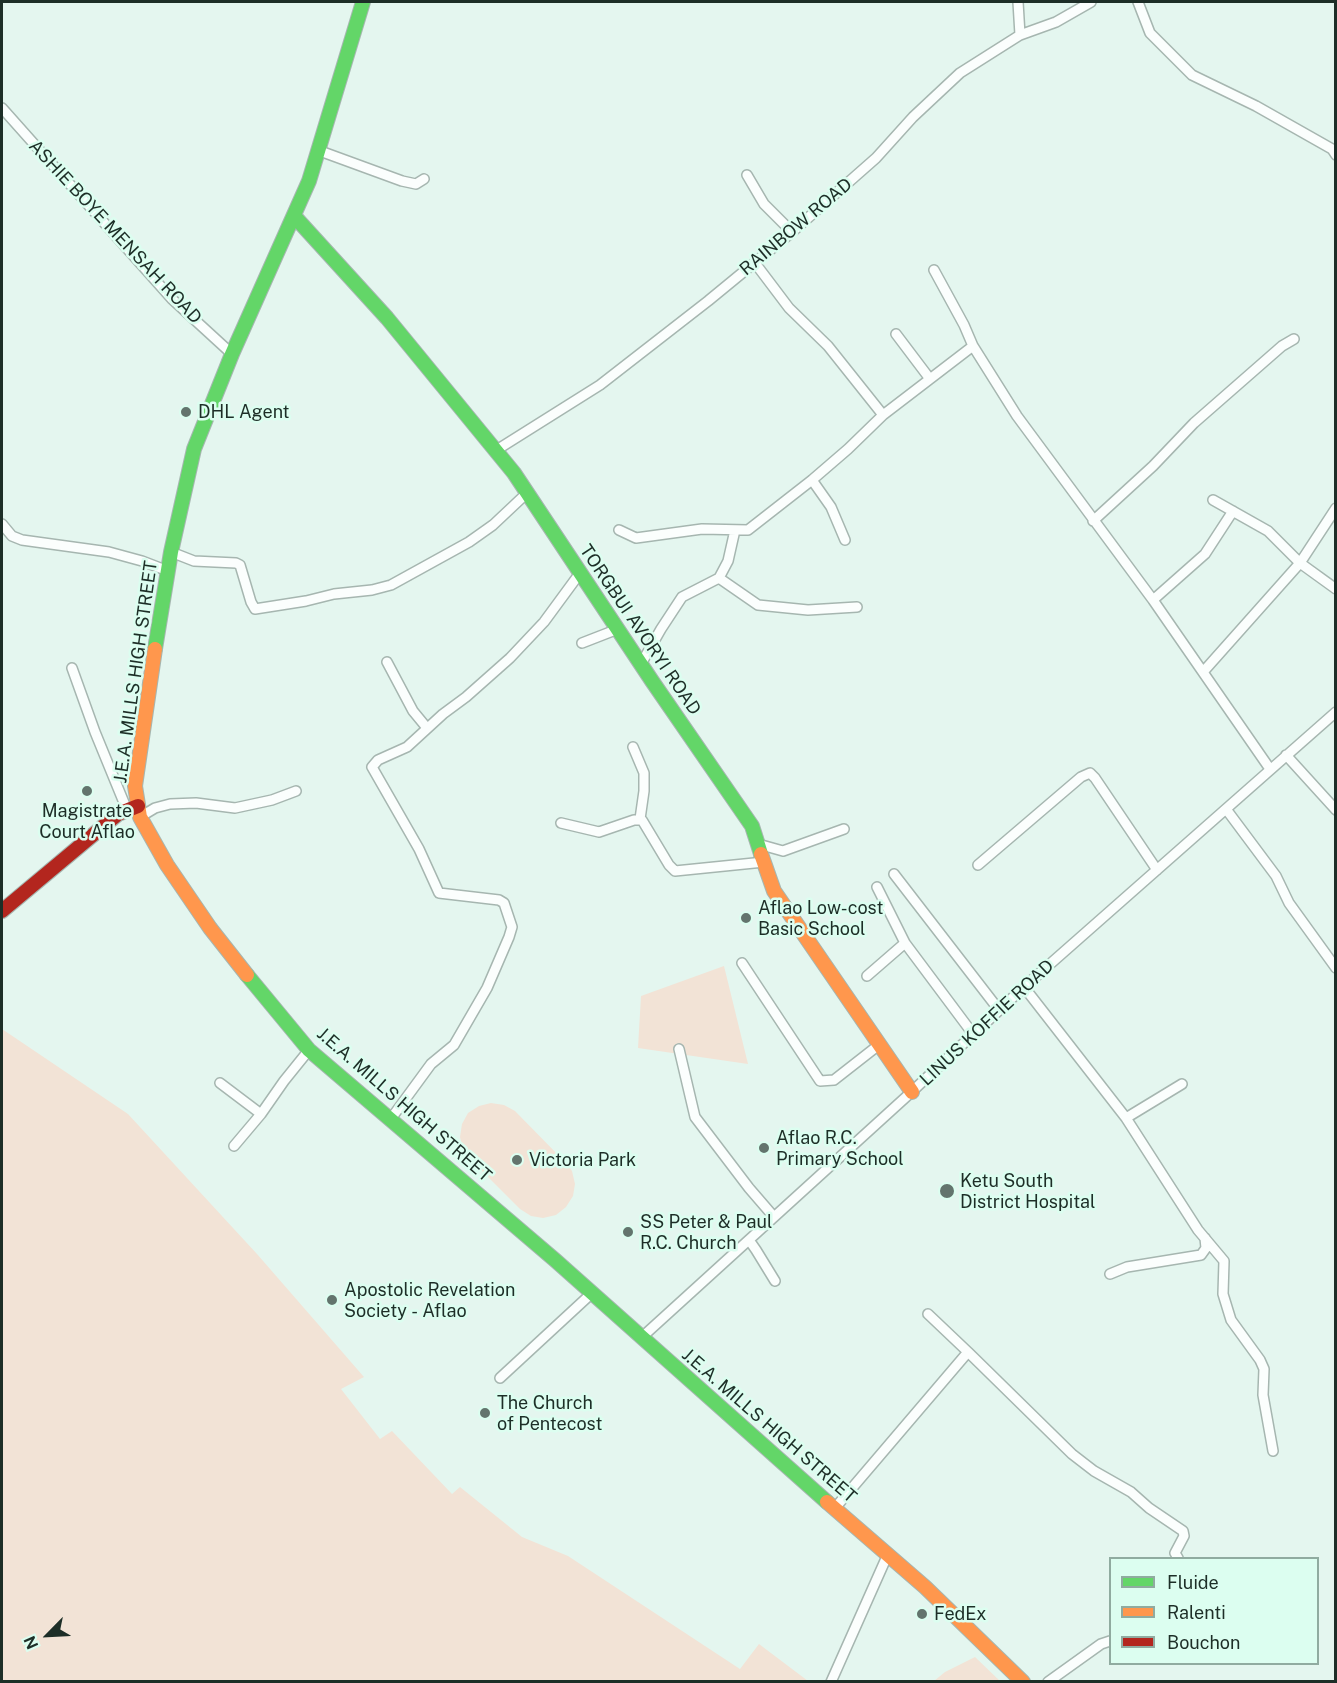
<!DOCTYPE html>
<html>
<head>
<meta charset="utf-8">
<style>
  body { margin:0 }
  #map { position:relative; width:1337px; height:1683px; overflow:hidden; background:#e4f6ef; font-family:"Public Sans",sans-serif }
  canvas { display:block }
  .frame { position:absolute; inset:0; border:3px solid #1d2e27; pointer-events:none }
  .legend { position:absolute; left:1109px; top:1557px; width:210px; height:108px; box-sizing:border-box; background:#dcfef0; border:2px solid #90aba0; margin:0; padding:8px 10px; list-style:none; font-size:18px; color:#1d2e27 }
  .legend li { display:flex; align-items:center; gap:12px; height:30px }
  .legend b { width:30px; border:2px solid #90aba0 }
  .north { position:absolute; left:18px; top:1605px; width:60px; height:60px; -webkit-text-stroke:4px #dcfef0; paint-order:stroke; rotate:246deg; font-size:16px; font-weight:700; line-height:24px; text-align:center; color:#1d2e27 }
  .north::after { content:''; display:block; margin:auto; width:21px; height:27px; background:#1d2e27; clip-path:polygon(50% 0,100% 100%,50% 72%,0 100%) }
</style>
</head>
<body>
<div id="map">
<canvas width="1337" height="1683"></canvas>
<div class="frame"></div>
<ul class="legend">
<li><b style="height:8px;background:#63d668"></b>Fluide</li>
<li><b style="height:8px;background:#ff974d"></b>Ralenti</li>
<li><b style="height:8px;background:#b3261e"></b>Bouchon</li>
</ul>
<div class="north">N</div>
</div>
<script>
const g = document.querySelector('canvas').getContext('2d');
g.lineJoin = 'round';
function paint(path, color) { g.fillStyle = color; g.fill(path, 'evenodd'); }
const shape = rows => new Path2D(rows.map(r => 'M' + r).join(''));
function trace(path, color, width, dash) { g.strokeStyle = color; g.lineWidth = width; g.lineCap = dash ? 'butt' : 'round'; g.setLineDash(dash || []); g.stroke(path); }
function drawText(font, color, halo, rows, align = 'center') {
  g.font = font + ' "Public Sans",sans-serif'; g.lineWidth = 5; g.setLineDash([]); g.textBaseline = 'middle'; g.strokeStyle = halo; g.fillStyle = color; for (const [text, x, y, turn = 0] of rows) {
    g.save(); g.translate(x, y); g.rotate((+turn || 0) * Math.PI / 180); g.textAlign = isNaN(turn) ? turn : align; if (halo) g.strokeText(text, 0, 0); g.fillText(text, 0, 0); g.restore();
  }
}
paint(shape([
  [724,966,748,1064,638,1048,641,996],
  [2,1029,128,1114,257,1254,364,1377,341,1389,380,1439,392,1431,452,1494,460,1487,522,1537,568,1556,740,1669,759,1644,808,1681,2,1681],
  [491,1103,504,1105,515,1111,564,1161,572,1171,575,1184,573,1196,566,1207,556,1215,543,1218,531,1216,520,1209,471,1160,463,1149,460,1137,462,1124,468,1113,479,1106],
  [975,1657,1000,1681,934,1681,945,1672]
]), '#f2e3d6');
const street = shape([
  [1018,2,1020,35],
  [1138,2,1150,33,1192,75,1256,106,1332,149,1336,155],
  [2,108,172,299,232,354],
  [320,151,402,181,416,184,424,179],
  [747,175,764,204,792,232],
  [755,263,789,308,828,346,883,415],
  [934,270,964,325,973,346,1017,416,1153,600,1270,769],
  [896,334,930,379],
  [495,451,600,385,708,301,792,232,876,158,913,117,960,73,1020,35,1056,22,1091,2],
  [812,480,831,507,845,540],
  [1213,500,1268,531,1300,563,1336,589],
  [1093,521,1153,466,1194,423,1282,346,1294,339],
  [2,524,12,536,22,540,109,552,142,561,168,571],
  [619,530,636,538,702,529,748,530,812,480,848,449,883,415,973,346],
  [171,552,194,561,236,563,240,565,251,602,255,609,306,601,334,594,372,590,391,585,469,542,493,525,527,493],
  [719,578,728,561,735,530],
  [1153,600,1205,554,1233,511],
  [582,643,618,629],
  [387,662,413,711,427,728],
  [641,664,661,629,682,597,719,578,758,605,808,610,857,607],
  [72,668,95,732,127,810],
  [1203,672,1300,563,1336,508],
  [633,747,644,773,644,791,640,819],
  [1286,755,1336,810],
  [1226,809,1276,876,1289,903,1336,968],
  [140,817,155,808,170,804,196,803,235,808,272,800,296,791],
  [561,823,599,832,634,820,642,820,669,865,675,871,764,862],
  [758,844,783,851,844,829],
  [978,865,1081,777,1090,773,1095,778,1157,870],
  [894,874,999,1010],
  [877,887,905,943,973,1034],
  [742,963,820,1081,834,1080,880,1044],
  [867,976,905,943],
  [1024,987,1126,1118,1198,1230,1224,1261,1223,1294,1231,1320,1260,1360,1264,1369,1263,1395,1273,1451],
  [679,1049,695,1117,749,1188,774,1217],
  [220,1083,261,1114],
  [1126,1118,1182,1084],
  [390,1120,431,1064,454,1045,487,988,509,937,512,927,504,903,499,900,439,893,419,849,372,767,378,760,407,747,443,714,466,697,510,658,544,622,580,573],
  [234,1146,261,1114,284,1081,309,1050],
  [749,1240,756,1250,775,1281],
  [1110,1274,1127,1267,1201,1255,1206,1248,1205,1238],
  [928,1314,968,1352],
  [641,1338,906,1097,1024,987,1336,712],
  [500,1378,592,1293],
  [835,1508,968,1352,1072,1454,1094,1471,1131,1492,1149,1508,1183,1531,1184,1536,1175,1553,1178,1558],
  [831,1682,888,1554],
  [1048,1682,1101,1644,1110,1641]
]);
const fast = shape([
  [295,217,387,318,514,473,652,681,752,826,761,854],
  [155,649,171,552,194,449,232,354,309,181,363,2],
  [247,975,309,1050,555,1260,827,1502]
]);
const slow = shape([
  [155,649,135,786,140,817,167,865,210,928,247,975],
  [761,854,774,891,912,1092],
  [827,1502,925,1587,1023,1682]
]);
const jam = shape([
  [2,911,118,814,138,806]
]);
trace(street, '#a6b6b0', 12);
trace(fast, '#a6b6b0', 16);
trace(slow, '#a6b6b0', 16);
trace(jam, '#a6b6b0', 16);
trace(street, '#fbfefd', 9);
trace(fast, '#63d668', 14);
trace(slow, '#ff974d', 14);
trace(jam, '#b3261e', 14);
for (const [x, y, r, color] of [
  [186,412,6,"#63746d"],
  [87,791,6,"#63746d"],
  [746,918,6,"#63746d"],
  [764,1148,6,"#63746d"],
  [517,1160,6,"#63746d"],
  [947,1191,8,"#63746d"],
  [628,1232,6,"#63746d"],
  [332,1300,6,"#63746d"],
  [485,1413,6,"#63746d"],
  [922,1614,6,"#63746d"]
]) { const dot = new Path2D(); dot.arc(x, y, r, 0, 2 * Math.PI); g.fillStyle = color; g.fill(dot); trace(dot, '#dcfef0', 2); }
drawText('18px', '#1d2e27', '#dcfef0', [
  ["RAINBOW ROAD",796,227,-40],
  ["ASHIE BOYE MENSAH ROAD",115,232,47],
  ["TORGBUI AVORYI ROAD",640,630,56],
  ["J.E.A. MILLS HIGH STREET",136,672,-82],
  ["LINUS KOFFIE ROAD",987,1023,-43],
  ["J.E.A. MILLS HIGH STREET",404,1105,41],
  ["J.E.A. MILLS HIGH STREET",769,1426,41]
]);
drawText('18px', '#1d2e27', '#dcfef0', [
  ["DHL Agent",198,412],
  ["Magistrate",87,811,"center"],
  ["Court Aflao",87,832,"center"],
  ["Aflao Low-cost",758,908],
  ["Basic School",758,929],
  ["Aflao R.C.",776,1138],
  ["Primary School",776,1159],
  ["Victoria Park",529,1160],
  ["Ketu South",960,1181],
  ["District Hospital",960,1202],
  ["SS Peter & Paul",640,1222],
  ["R.C. Church",640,1243],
  ["Apostolic Revelation",344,1290],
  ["Society - Aflao",344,1311],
  ["The Church",497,1403],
  ["of Pentecost",497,1424],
  ["FedEx",934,1614]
], 'left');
</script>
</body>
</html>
